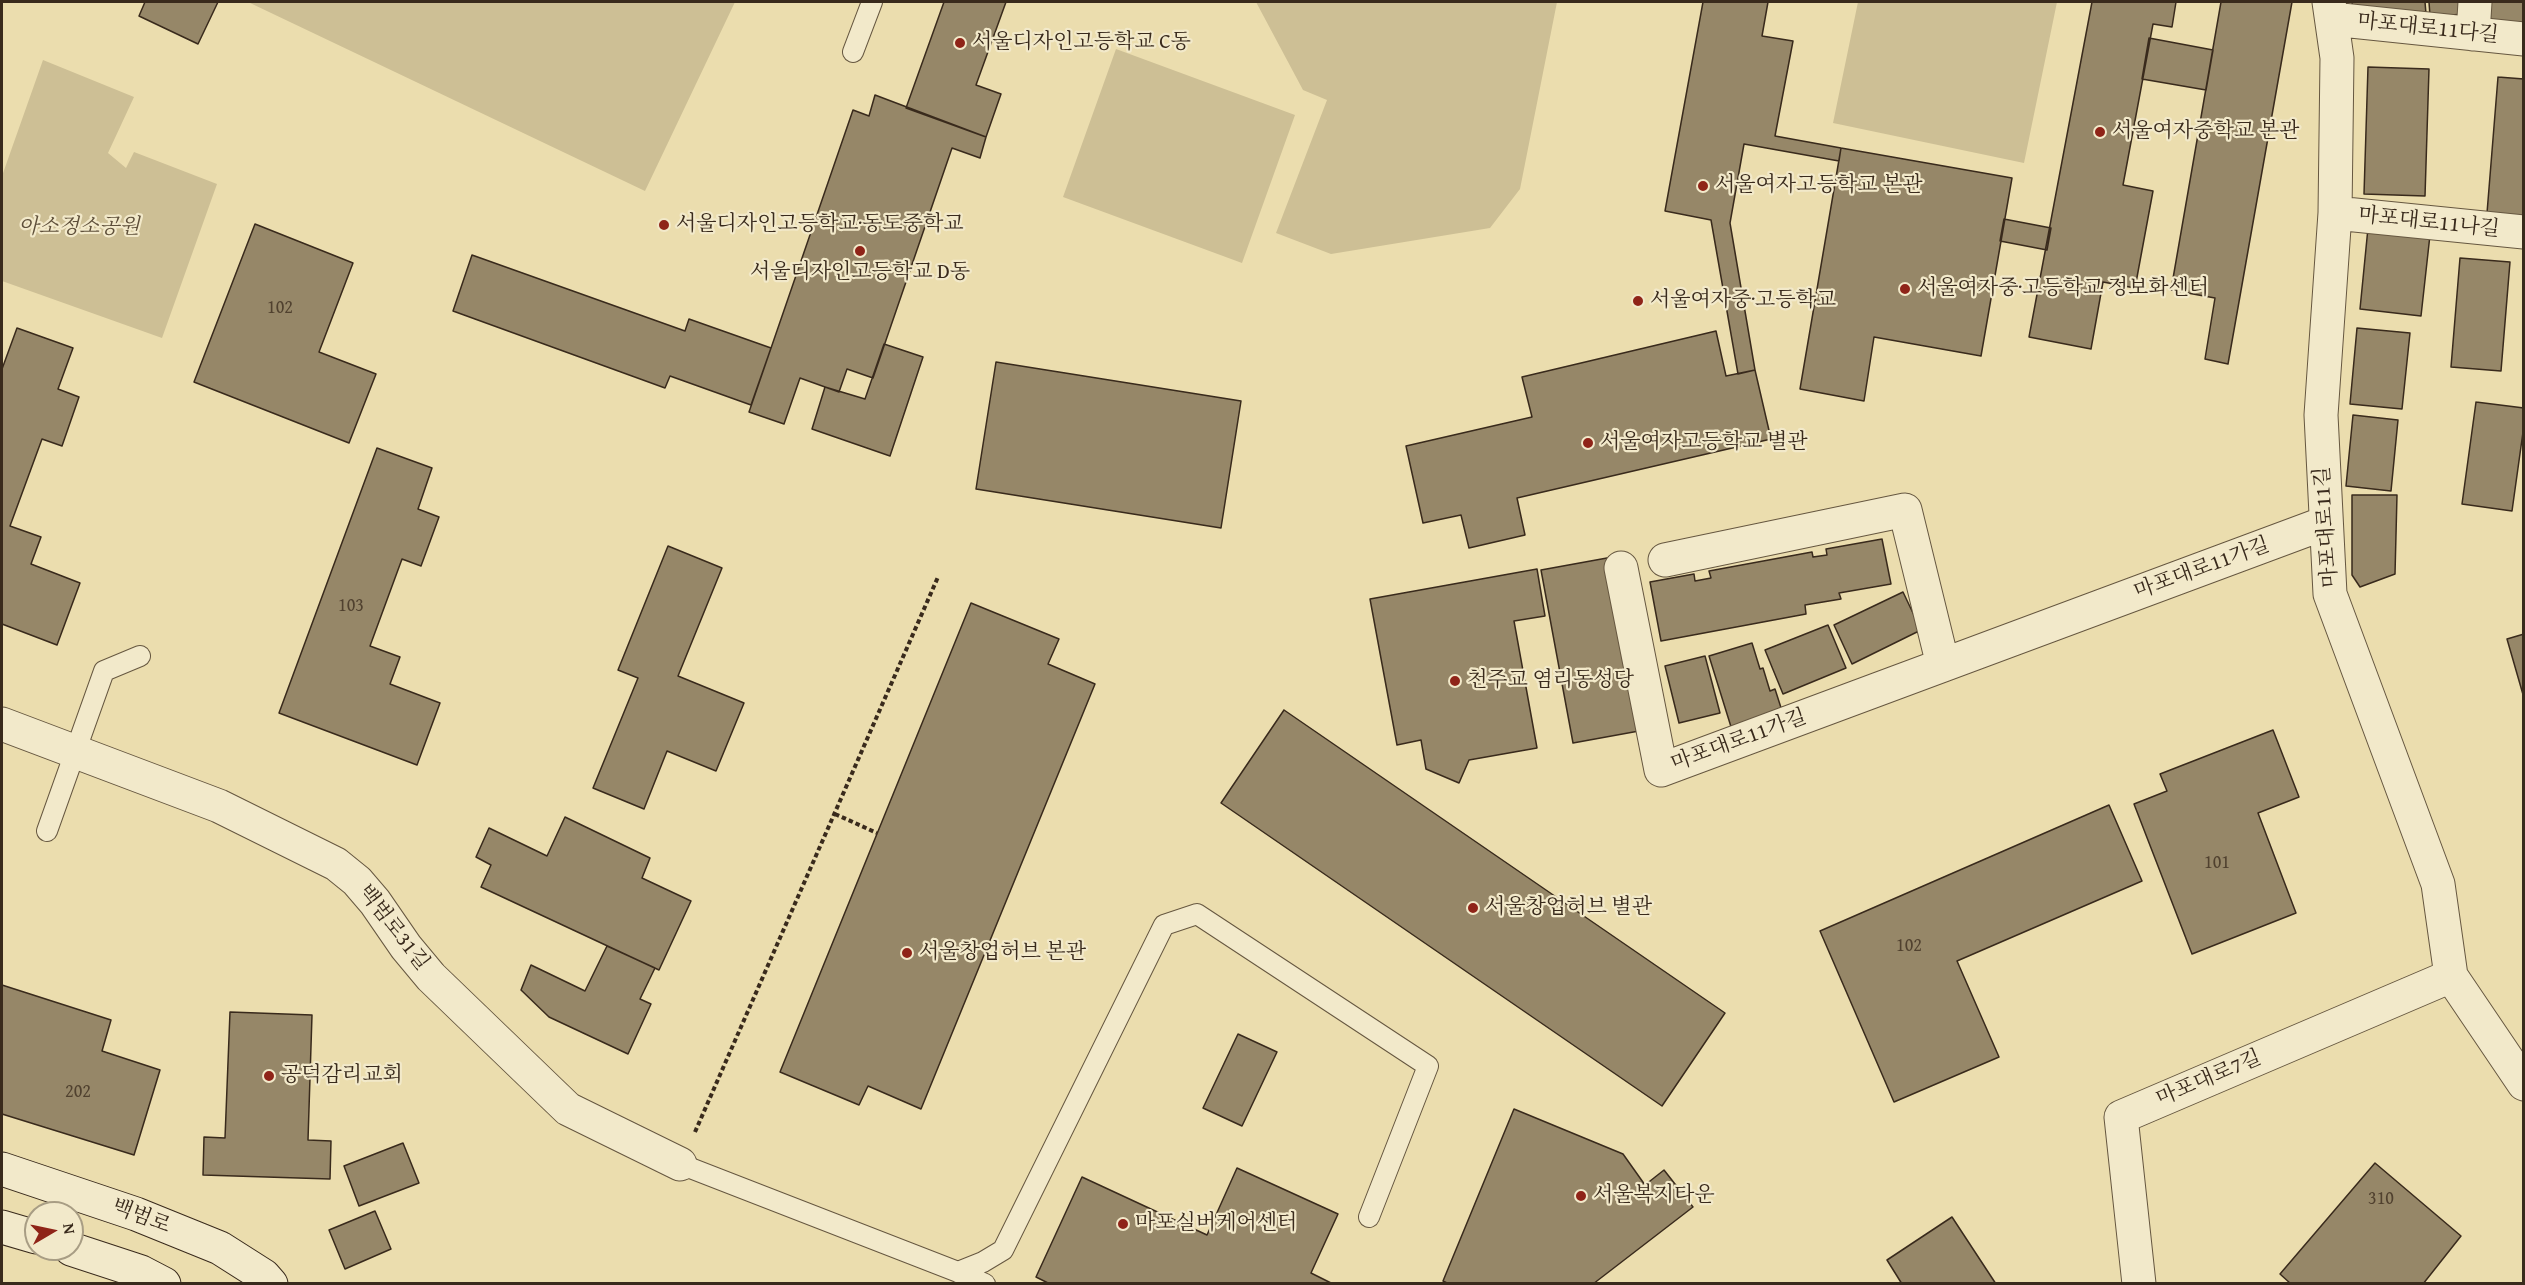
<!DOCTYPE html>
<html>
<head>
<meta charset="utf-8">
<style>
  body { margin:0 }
  #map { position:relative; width:2525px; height:1285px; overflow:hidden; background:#ebddae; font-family:"Gentium Book Plus",serif }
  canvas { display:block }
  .frame { position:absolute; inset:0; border:3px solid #392a1c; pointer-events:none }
  .north { position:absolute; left:24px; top:1201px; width:60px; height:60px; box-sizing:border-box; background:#f2e9ca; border:2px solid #a89d84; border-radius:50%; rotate:81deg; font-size:16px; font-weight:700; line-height:24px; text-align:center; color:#392a1c }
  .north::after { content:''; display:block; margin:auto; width:21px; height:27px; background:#8f2418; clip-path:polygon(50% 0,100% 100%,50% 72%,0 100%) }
</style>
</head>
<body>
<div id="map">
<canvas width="2525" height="1285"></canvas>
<div class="frame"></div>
<div class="north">N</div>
</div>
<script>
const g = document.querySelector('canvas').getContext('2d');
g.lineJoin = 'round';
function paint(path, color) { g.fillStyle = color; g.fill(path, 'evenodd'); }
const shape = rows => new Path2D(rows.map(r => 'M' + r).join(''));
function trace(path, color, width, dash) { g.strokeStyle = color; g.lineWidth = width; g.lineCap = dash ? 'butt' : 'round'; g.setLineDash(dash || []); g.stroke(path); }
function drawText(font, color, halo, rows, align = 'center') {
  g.font = font + ' "Gentium Book Plus","Noto Serif KR",serif'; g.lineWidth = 4.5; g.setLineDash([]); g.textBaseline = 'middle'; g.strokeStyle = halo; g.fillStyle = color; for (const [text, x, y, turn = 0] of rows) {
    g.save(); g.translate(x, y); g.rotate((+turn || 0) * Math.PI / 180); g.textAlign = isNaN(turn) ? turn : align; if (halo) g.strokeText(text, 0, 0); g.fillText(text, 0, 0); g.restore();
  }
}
paint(shape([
  [248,2,735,2,645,191],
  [1256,2,1557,2,1520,189,1490,228,1331,254,1276,233,1327,100,1303,90],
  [1858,2,2057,2,2024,163,1833,123],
  [1116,49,1295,115,1242,263,1063,197],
  [43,60,134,97,108,153,126,168,134,152,217,184,162,338,2,281,2,176]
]), '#cdbf95');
const building = shape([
  [145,2,218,2,198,44,139,16,145,2],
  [944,2,1006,2,976,85,1001,94,986,137,906,108,944,2],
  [1703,2,1768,2,1762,36,1793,41,1775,136,1841,148,1839,161,1744,144,1730,223,1755,370,1738,374,1711,220,1665,211,1703,2],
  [2092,2,2176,2,2172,27,2153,24,2123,185,2153,191,2135,288,2103,282,2091,349,2029,337,2092,2],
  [2221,2,2292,2,2228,364,2205,359,2215,298,2171,290,2221,2],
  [2352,2,2425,2,2426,14,2353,17,2352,2],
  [2429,2,2468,2,2469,14,2430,16,2429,2],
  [2483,2,2524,2,2524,29,2482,26,2483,2],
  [2149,38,2213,50,2206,90,2142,79,2149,38],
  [2368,67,2429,69,2425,196,2364,194,2368,67],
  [2498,77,2524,79,2524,216,2487,213,2498,77],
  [875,95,986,137,980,158,952,148,873,378,847,369,839,392,800,378,784,424,749,412,853,110,869,116,875,95],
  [1841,148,2012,178,1981,356,1874,337,1864,401,1800,389,1841,148],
  [2004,219,2051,228,2047,250,2000,241,2004,219],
  [255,224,353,263,319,352,376,374,349,443,194,382,255,224],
  [2368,228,2430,235,2421,316,2360,309,2368,228],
  [472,255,685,331,689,319,771,348,751,405,670,376,665,388,453,311,472,255],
  [2460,258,2510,262,2501,371,2451,367,2460,258],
  [17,328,73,348,58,389,79,397,62,446,42,439,10,526,41,537,31,564,80,583,57,645,2,624,2,369,17,328],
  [2357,328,2410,333,2402,409,2350,404,2357,328],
  [1716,331,1726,376,1755,370,1771,439,1517,498,1525,535,1469,548,1461,515,1423,523,1406,446,1532,417,1522,377,1716,331],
  [884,344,923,357,890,456,812,429,825,387,865,399,884,344],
  [996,362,1241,401,1221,528,976,489,996,362],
  [2476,402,2524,408,2524,425,2512,511,2462,504,2476,402],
  [2353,415,2398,420,2391,491,2346,486,2353,415],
  [377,448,432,468,418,509,439,517,421,566,402,559,370,646,400,657,390,684,440,703,417,765,279,713,377,448],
  [2352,495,2397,495,2395,574,2360,587,2352,575,2352,495],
  [1882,539,1891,584,1839,593,1841,599,1805,605,1806,614,1661,641,1650,582,1694,574,1695,581,1711,578,1709,571,1812,552,1813,557,1827,555,1826,549,1882,539],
  [668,546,722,568,678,676,744,703,716,771,667,751,644,809,593,788,638,678,618,670,668,546],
  [1607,558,1639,731,1573,743,1541,570,1607,558],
  [1537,569,1545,616,1514,621,1537,748,1469,760,1459,783,1426,769,1421,740,1397,745,1370,599,1537,569],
  [1903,592,1921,630,1852,664,1834,625,1903,592],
  [971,603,1059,639,1048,664,1095,684,921,1109,868,1086,859,1105,780,1072,971,603],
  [1828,625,1846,668,1783,694,1765,650,1828,625],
  [2524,634,2524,698,2507,639,2524,634],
  [1752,643,1760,669,1763,668,1770,691,1775,689,1783,714,1732,730,1709,656,1752,643],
  [1705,656,1720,713,1679,723,1665,666,1705,656],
  [1284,710,1725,1013,1662,1106,1221,803,1284,710],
  [2273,730,2299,797,2258,813,2296,913,2192,954,2134,804,2167,791,2160,774,2273,730],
  [2109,805,2142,881,1957,961,1999,1057,1894,1102,1820,931,2109,805],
  [565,817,650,858,642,878,691,901,659,970,481,887,491,865,476,857,489,828,547,856,565,817],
  [607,946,655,968,640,999,651,1004,628,1054,549,1017,521,990,531,965,585,991,607,946],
  [2,985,111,1020,102,1051,160,1070,134,1155,2,1114,2,985],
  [230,1012,312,1015,308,1140,331,1141,330,1179,203,1175,204,1137,225,1138,230,1012],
  [1238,1034,1277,1052,1242,1126,1203,1108,1238,1034],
  [1514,1109,1623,1154,1645,1185,1664,1170,1693,1207,1593,1284,1449,1284,1443,1281,1514,1109],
  [403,1143,419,1183,359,1206,344,1166,403,1143],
  [2375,1163,2461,1236,2423,1284,2291,1284,2280,1274,2375,1163],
  [1237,1168,1338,1214,1311,1273,1333,1284,1050,1284,1036,1277,1082,1177,1207,1235,1237,1168],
  [375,1211,391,1249,345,1269,329,1230,375,1211],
  [1952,1217,1996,1284,1902,1284,1887,1260,1952,1217]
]);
paint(building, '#968768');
trace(building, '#392a1c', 1.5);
const lane = shape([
  [853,52,872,2],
  [47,831,104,671,140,656],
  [680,1164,958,1272,983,1262,1003,1250,1164,925,1197,914,1428,1066,1369,1217],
  [958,1272,985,1284]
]);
const street = shape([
  [2329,2,2337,58,2335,213,2321,415,2330,594,2438,884,2451,976,2524,1084],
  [2332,19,2524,39],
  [2473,34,2475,2],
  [2335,213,2524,232],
  [1665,560,1905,510,1943,665],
  [1621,568,1661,770,2325,523],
  [2,724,219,806,336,864,357,881,375,902,406,947,431,977,568,1109,680,1164],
  [2139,1284,2121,1117,2451,976]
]);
const secondary = shape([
  [2,1169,136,1214,220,1248,264,1276,271,1284],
  [2,1227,36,1237],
  [71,1249,141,1272,164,1284]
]);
trace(lane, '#665740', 22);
trace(street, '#665740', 35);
trace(secondary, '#392a1c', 35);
trace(shape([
  [835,814,877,833],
  [695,1132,938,577]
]), '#392a1c', 4, [4.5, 3]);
trace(lane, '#f2e9ca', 20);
trace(street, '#f2e9ca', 33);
trace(secondary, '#f2e9ca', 33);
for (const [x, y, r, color] of [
  [960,43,6,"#8f2418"],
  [2100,132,6,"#8f2418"],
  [1703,186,6,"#8f2418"],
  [664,225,6,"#8f2418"],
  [860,251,6,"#8f2418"],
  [1905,289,6,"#8f2418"],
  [1638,301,6,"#8f2418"],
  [1588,443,6,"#8f2418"],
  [1455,681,6,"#8f2418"],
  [1473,908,6,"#8f2418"],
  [907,953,6,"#8f2418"],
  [269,1076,6,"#8f2418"],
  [1581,1196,6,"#8f2418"],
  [1123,1224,6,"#8f2418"]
]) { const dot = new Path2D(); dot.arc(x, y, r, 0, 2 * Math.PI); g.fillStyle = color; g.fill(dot); trace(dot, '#f2e9ca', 2); }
drawText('18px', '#50412f', null, [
  ["102",280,308],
  ["103",351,606],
  ["101",2217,863],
  ["102",1909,946],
  ["202",78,1092],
  ["310",2381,1199]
]);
drawText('21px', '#392a1c', '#f2e9ca', [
  ["마포대로11다길",2428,29,6],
  ["마포대로11나길",2429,223,6],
  ["마포대로11길",2327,527,-94],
  ["마포대로11가길",2202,569,-20],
  ["마포대로11가길",1739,741,-20],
  ["백범로31길",393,928,52],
  ["마포대로7길",2209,1079,-23],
  ["백범로",141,1217,21]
]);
drawText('21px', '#392a1c', '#f2e9ca', [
  ["서울디자인고등학교 C동",972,43],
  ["서울여자중학교 본관",2112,132],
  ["서울여자고등학교 본관",1715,186],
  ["서울디자인고등학교·동도중학교",676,225],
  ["서울디자인고등학교 D동",860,273,"center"],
  ["서울여자중·고등학교 정보화센터",1917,289],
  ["서울여자중·고등학교",1650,301],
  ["서울여자고등학교 별관",1600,443],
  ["천주교 염리동성당",1467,681],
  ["서울창업허브 별관",1485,908],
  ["서울창업허브 본관",919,953],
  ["공덕감리교회",281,1076],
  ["서울복지타운",1593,1196],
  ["마포실버케어센터",1135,1224]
], 'left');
drawText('italic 21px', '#5e4f3a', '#f2e9ca', [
  ["아소정소공원",79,228]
]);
</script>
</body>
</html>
